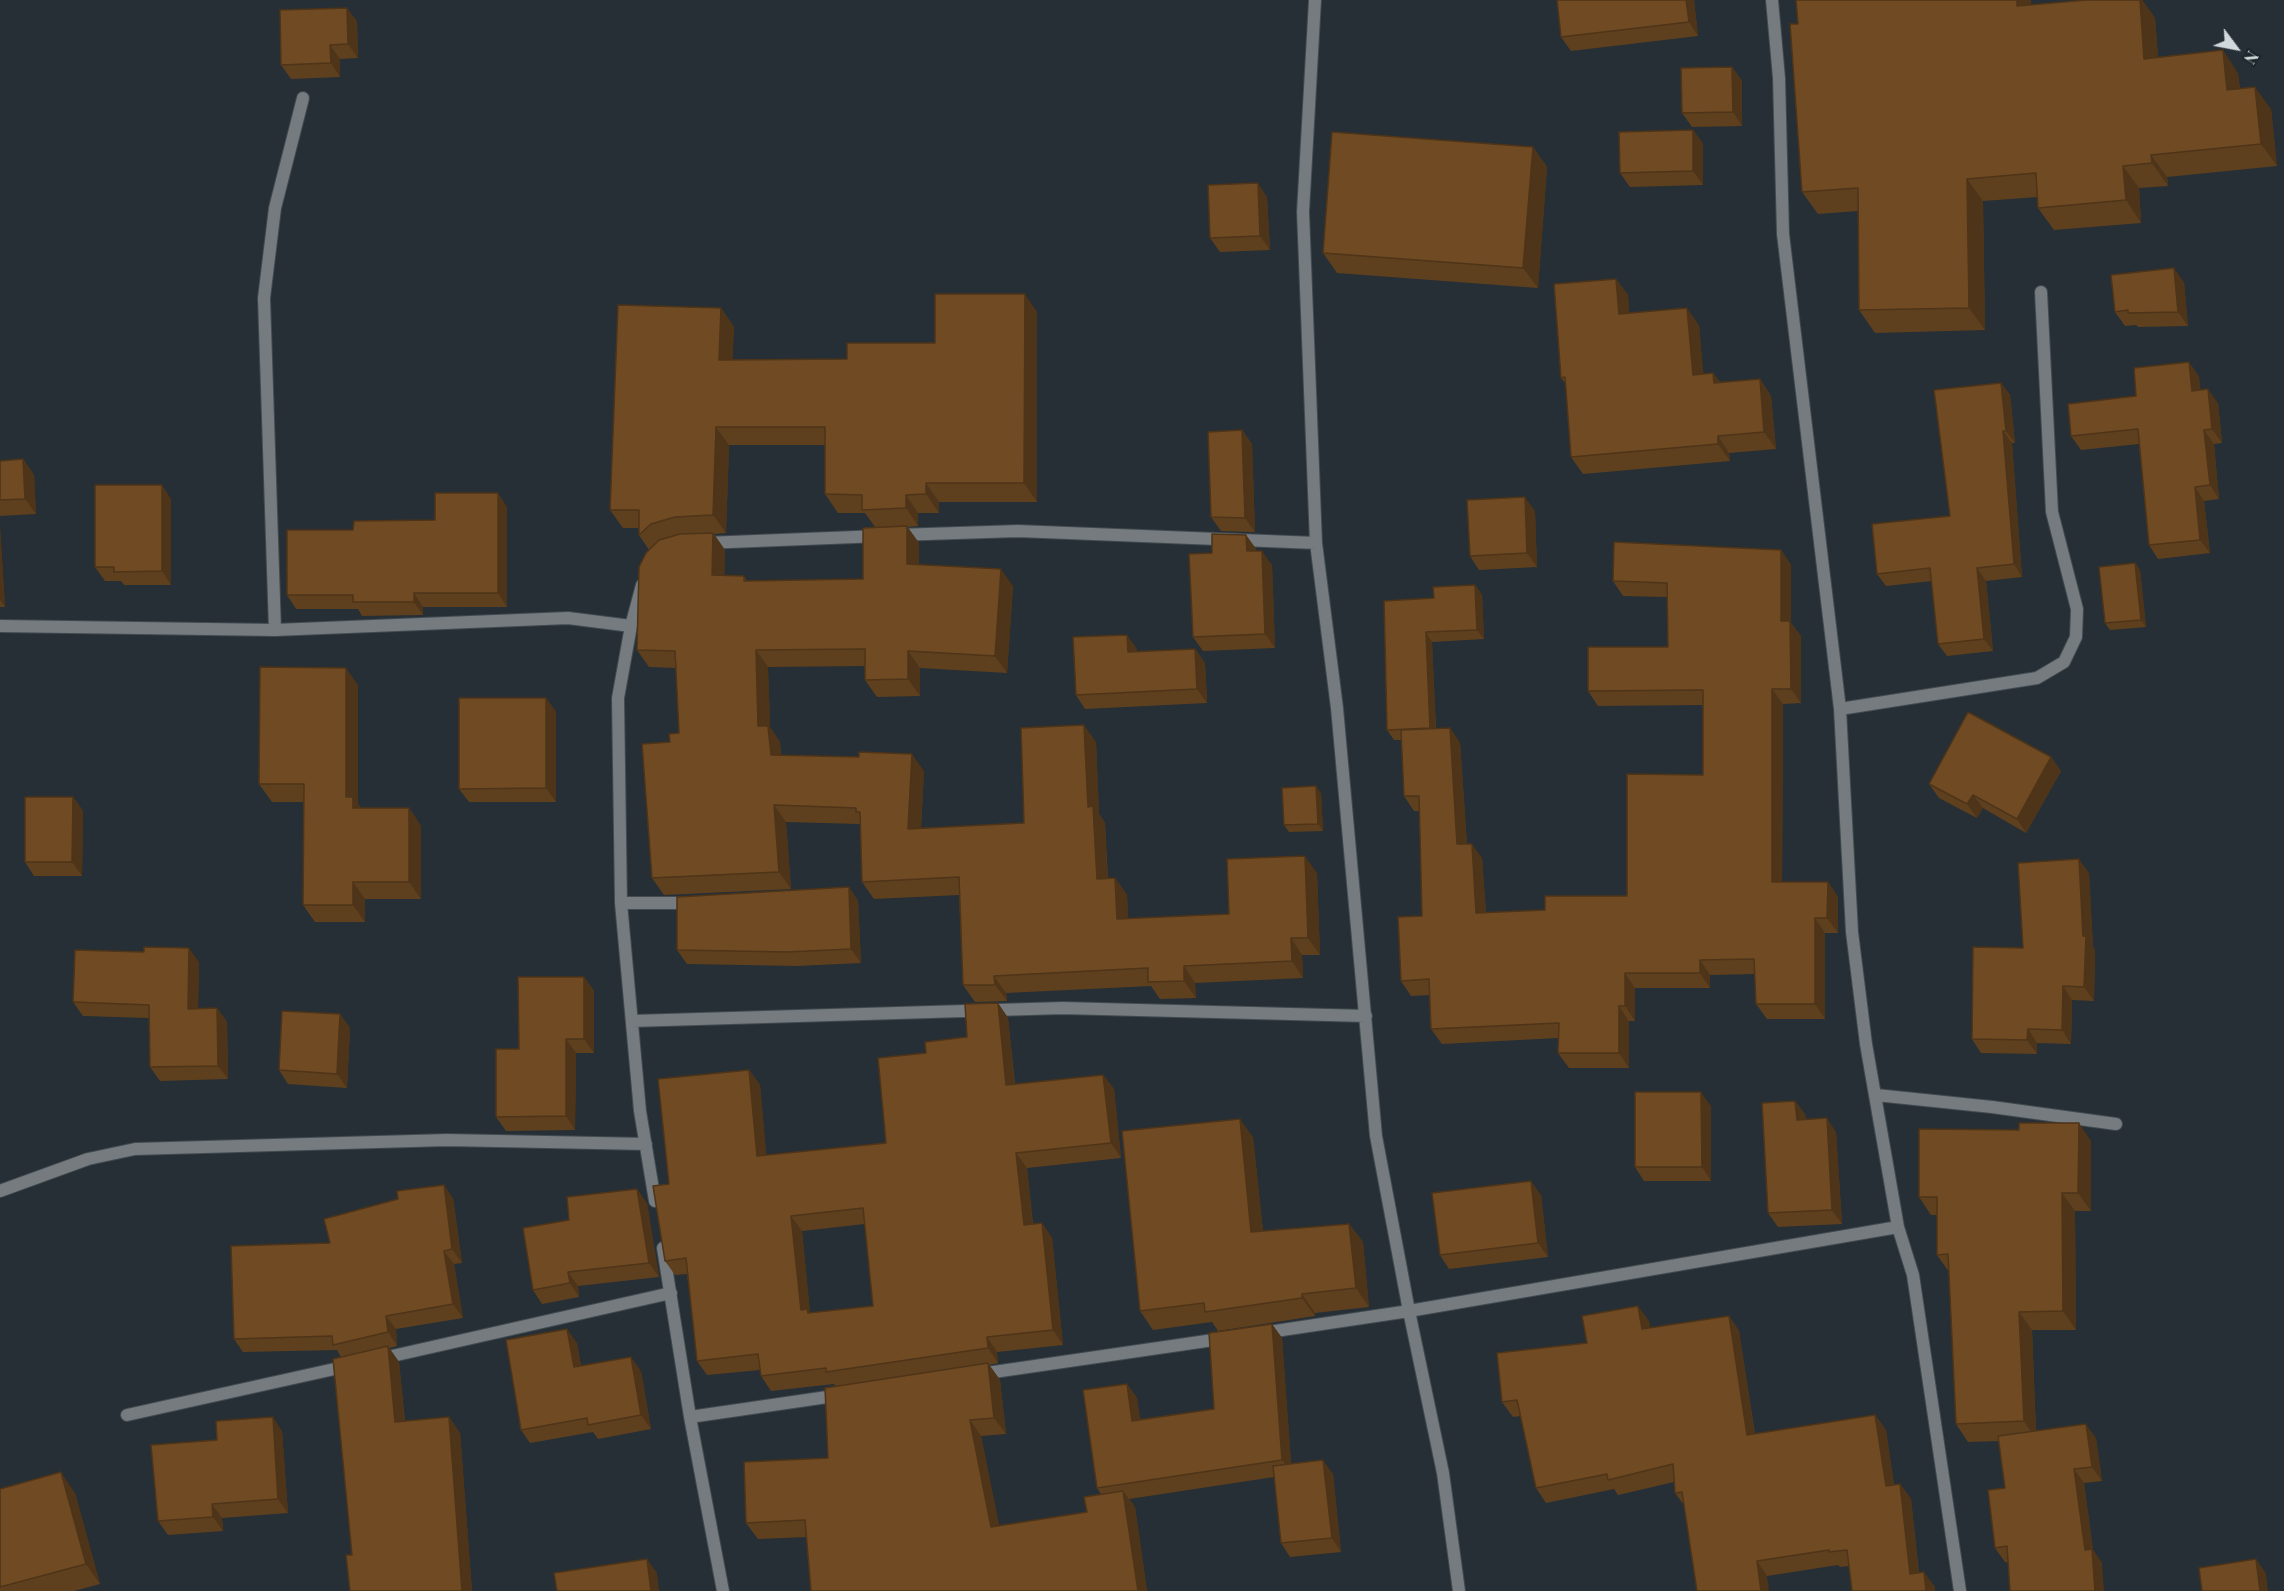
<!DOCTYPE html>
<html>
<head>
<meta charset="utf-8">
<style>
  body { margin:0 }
  #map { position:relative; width:2284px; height:1591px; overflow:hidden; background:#252f35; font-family:"Playfair Display",serif }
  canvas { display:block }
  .north { position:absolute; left:2206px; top:18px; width:60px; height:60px; -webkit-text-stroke:4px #1b262b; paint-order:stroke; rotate:122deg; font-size:16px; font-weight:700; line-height:24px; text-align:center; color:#d2d9dc }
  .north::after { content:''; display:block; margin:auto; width:21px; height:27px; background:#d2d9dc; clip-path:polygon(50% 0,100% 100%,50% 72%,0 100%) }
</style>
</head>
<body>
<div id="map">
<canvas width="2284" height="1591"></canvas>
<div class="north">N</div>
</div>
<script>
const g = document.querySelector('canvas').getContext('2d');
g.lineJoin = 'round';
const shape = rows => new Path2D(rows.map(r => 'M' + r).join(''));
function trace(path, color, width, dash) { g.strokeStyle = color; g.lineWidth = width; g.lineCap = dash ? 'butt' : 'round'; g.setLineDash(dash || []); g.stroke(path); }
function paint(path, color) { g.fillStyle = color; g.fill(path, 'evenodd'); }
const service = shape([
  [275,630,264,298,275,208,303,98]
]);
const minor = shape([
  [1315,0,1303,212,1316,543,1337,708,1376,1136,1409,1311,1443,1473,1459,1591],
  [1772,0,1779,78,1783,234,1840,709,1852,932,1866,1044,1898,1227,1913,1275,1960,1591],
  [897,535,1018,531,1316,543],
  [705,543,880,536],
  [0,626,275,630,568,618,631,626,618,698,621,903,640,1111,655,1201],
  [631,626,642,585],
  [1840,709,2037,678,2064,662,2076,637,2077,609,2052,512,2041,292],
  [621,903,692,903],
  [632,1021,1063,1008,1366,1016],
  [1876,1095,1992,1107,2116,1124],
  [0,1191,88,1159,135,1149,447,1140,646,1144],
  [663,1248,690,1417,723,1591],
  [1262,1333,1409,1311,1898,1227],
  [379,1359,671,1293],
  [980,1374,1227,1338],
  [127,1415,348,1366],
  [690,1417,841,1395]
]);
trace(service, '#414a50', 14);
trace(minor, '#414a50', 14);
trace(service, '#757b7e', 12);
trace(minor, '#757b7e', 12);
paint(shape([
  [1694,0,1698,36,1571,51,1561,37],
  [1796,0,2031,0,2031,5,2087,0,2142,0,2155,18,2158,57,2238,73,2240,89,2271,109,2277,166,2167,177,2168,186,2139,188,2141,223,2054,230,2038,208,2038,197,1983,201,1985,330,1875,333,1859,310,1858,211,1818,214,1802,192,1798,24],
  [357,21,358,58,340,59,340,77,291,79,281,65],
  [1732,67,1742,81,1742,126,1692,127,1682,113],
  [1693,130,1703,144,1703,185,1630,187,1620,173],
  [1533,147,1547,167,1538,288,1337,273,1323,253],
  [1267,197,1270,250,1220,252,1210,238],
  [1616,279,1628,295,1629,313,1699,325,1703,374,1713,373,1720,382,1760,379,1771,396,1776,449,1729,453,1730,461,1583,474,1571,457,1566,384,1561,378],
  [2184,282,2188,326,2138,327,2136,325,2125,326,2115,312],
  [721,308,734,327,732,360,847,359,935,343,1037,312,1037,502,939,502,939,513,918,513,918,526,907,527,919,543,919,565,1013,586,1007,673,920,668,920,696,877,697,865,680,865,666,768,667,770,727,780,742,781,755,924,771,921,828,1024,823,1096,742,1099,814,1105,823,1108,879,1115,878,1127,895,1128,919,1229,914,1317,873,1320,955,1302,955,1303,978,1195,983,1196,998,1160,999,1151,986,1006,993,1007,1001,975,1002,963,985,959,895,874,899,862,882,860,824,786,822,791,889,664,895,652,878,670,742,679,733,676,668,649,667,637,650,649,550,639,535,639,528,623,528,610,510],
  [729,445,825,445,825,494,838,513,865,513,875,527,863,579,747,581,744,576,724,576,725,550,714,534,726,533],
  [2199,376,2200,390,2218,403,2222,443,2214,444,2219,499,2204,501,2210,553,2158,559,2149,545,2139,444,2081,450,2071,436,2136,396],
  [2001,383,2010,395,2015,443,2012,443,2022,577,1986,581,1993,651,1947,656,1938,644,1932,581,1886,586,1877,574,1950,516],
  [1242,430,1252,444,1255,532,1221,531,1211,517],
  [23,459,34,475,36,514,0,516,0,461],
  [171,499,171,585,124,585,121,581,105,581,95,567],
  [507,507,507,607,423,607,423,615,362,616,358,609,296,609,287,595,353,530,435,520],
  [1535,511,1537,567,1479,570,1470,556],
  [0,527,5,607,0,607],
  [1246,535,1256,549,1256,551,1272,565,1275,648,1203,651,1193,637,1212,553],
  [1781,550,1791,565,1791,623,1801,636,1801,703,1783,704,1782,882,1828,882,1838,897,1838,933,1825,933,1825,1019,1767,1019,1756,1004,1755,974,1710,975,1710,988,1635,988,1635,1021,1629,1021,1629,1068,1569,1068,1558,1053,1558,1038,1442,1044,1431,1029,1430,995,1411,996,1401,981,1422,916,1420,811,1414,811,1404,796,1401,740,1394,740,1387,730,1434,598,1475,585,1482,595,1484,639,1432,642,1436,729,1450,728,1460,743,1467,844,1482,858,1486,913,1545,910,1627,896,1703,775,1703,705,1598,706,1588,691,1668,647,1667,597,1623,596,1613,581],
  [2135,563,2140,570,2146,627,2110,630,2105,623],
  [1137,649,1137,652,1195,649,1205,663,1207,703,1085,709,1076,695],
  [358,685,358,804,361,808,409,808,421,826,421,899,365,899,365,922,315,922,303,905,303,802,272,802,259,784],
  [546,698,556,712,556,802,469,802,459,789],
  [2051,757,2061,771,2026,833,1983,808,1977,818,1939,798,1929,784],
  [1321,793,1323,831,1289,832,1284,825],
  [73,797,83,811,82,876,34,876,25,862],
  [2089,873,2093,947,2095,950,2094,1001,2072,1000,2071,1044,2037,1043,2037,1054,1981,1053,1972,1039,2023,948],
  [849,887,858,901,861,963,797,966,687,964,677,950],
  [199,962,198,1008,217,1008,227,1022,228,1079,160,1081,150,1067,149,1018,83,1016,73,1002],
  [584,977,594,991,594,1053,576,1053,575,1130,506,1131,496,1117,519,1049],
  [998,1003,1008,1018,1015,1084,1103,1075,1114,1089,1121,1158,1027,1168,1033,1224,1042,1223,1052,1238,1063,1345,997,1352,998,1363,989,1365,1000,1380,1006,1434,981,1436,999,1526,1087,1512,1101,1494,1097,1488,1127,1384,1137,1398,1140,1419,1214,1409,1272,1324,1282,1338,1291,1464,1333,1474,1341,1552,1290,1557,1281,1543,1274,1477,1129,1499,1135,1507,1147,1591,807,1537,758,1539,746,1523,828,1458,835,1386,834,1384,771,1391,761,1376,760,1370,707,1375,697,1361,687,1274,675,1275,665,1261,669,1184,749,1070,760,1085,766,1155,886,1143,926,1053,967,1037],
  [865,1224,873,1306,810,1313,802,1231],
  [340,1014,350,1028,347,1088,288,1084,279,1070],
  [1795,1101,1805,1114,1806,1120,1836,1132,1842,1224,1778,1227,1768,1213],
  [1711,1106,1711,1181,1644,1181,1635,1167],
  [1253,1137,1263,1231,1349,1224,1363,1242,1369,1307,1315,1313,1315,1316,1218,1331,1212,1322,1153,1330,1140,1311],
  [2091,1141,2091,1211,2075,1211,2076,1330,2032,1330,2036,1431,2096,1438,2102,1481,2084,1483,2093,1550,2102,1563,2005,1562,1995,1548,2005,1488,1999,1441,1968,1442,1956,1424,1949,1272,1937,1255,1937,1215,1931,1215,1919,1197],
  [1541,1195,1548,1257,1449,1269,1440,1255],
  [453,1198,462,1263,454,1264,463,1318,396,1329,397,1346,389,1348,399,1362,405,1421,449,1417,460,1433,472,1591,350,1591,352,1555,341,1357,337,1350,243,1352,234,1339,330,1243],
  [647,1203,659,1277,578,1286,579,1297,542,1304,533,1290],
  [1729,1316,1739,1331,1755,1434,1875,1415,1886,1430,1894,1485,1900,1484,1911,1499,1919,1573,1935,1587,1849,1566,1840,1567,1838,1565,1767,1576,1684,1505,1675,1493,1674,1482,1618,1495,1614,1489,1546,1503,1536,1488,1521,1416,1513,1417,1502,1402,1587,1343,1649,1321,1650,1328],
  [577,1343,581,1366,641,1371,651,1429,598,1439,593,1432,530,1443,521,1430],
  [282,1431,288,1513,222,1518,223,1531,168,1535,158,1521,217,1440],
  [0,1489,75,1493,100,1584,74,1591,0,1591]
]), '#5f401e');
paint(shape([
  [1686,0,1694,0,1698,36,1689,22],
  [2017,0,2031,0,2033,28,2017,6],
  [2140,0,2142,0,2155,18,2160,81,2144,59],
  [347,8,357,21,358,58,348,44],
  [330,45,340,59,340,77,331,63],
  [2223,50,2238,73,2242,112,2227,90],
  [1732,67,1742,81,1742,126,1733,112],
  [2255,87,2271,109,2277,166,2261,144],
  [1693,130,1703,144,1703,185,1693,171],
  [1533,147,1547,167,1538,288,1523,268],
  [2151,155,2167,177,2168,186,2152,163],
  [2123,166,2139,188,2141,223,2126,200],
  [1967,179,1983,201,1985,330,1969,308],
  [1258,183,1267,197,1270,250,1260,236],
  [2174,268,2184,282,2188,326,2178,312],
  [1616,279,1628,295,1631,331,1619,314],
  [1025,294,1037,312,1037,502,1024,483],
  [721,308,734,327,732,378,719,360],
  [1687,308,1699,325,1705,391,1693,375],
  [2189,362,2199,376,2202,405,2192,391],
  [1713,373,1725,390,1714,383],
  [1760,379,1771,396,1776,449,1764,432],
  [2001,383,2010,395,2015,443,2006,431],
  [2208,389,2218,403,2222,443,2212,429],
  [716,427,729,445,726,533,713,515],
  [1242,430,1252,444,1255,532,1245,518],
  [2204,430,2214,444,2219,499,2210,485],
  [2003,431,2012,443,2022,577,2014,564],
  [1718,436,1729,453,1730,461,1718,444],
  [23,459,34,475,36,514,25,499],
  [926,483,939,502,939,513,926,494],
  [162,485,171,499,171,585,162,571],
  [2195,487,2204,501,2210,553,2200,540],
  [498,493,507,507,507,607,498,593],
  [906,495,918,513,918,526,906,508],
  [1525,497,1535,511,1537,567,1527,553],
  [907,526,919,543,919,581,907,564],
  [0,527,5,607,0,600],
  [713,533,725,550,724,592,712,575],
  [1246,535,1256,549,1256,565,1247,551],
  [1781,550,1791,565,1791,623,1801,636,1801,703,1791,689,1781,621],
  [1262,551,1272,565,1275,648,1265,634],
  [2135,563,2140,570,2146,627,2141,620],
  [1977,568,1986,581,1993,651,1984,639],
  [1001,569,1013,586,1007,673,995,656],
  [1475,585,1482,595,1484,639,1477,630],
  [414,593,423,607,423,615,414,602],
  [1426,632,1432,642,1436,738,1430,728],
  [1127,635,1137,649,1137,666,1128,652],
  [1195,649,1205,663,1207,703,1197,689],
  [756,650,768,667,770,727,780,742,782,772,771,755,758,726],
  [908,651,920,668,920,696,908,679],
  [346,668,358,685,358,804,366,815,366,826,346,797],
  [1772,689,1783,704,1782,897,1772,882],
  [546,698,556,712,556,802,546,788],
  [1084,725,1096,742,1099,814,1105,823,1108,896,1097,879,1088,807],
  [1450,728,1460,743,1468,859,1457,844],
  [912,754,924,771,920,846,908,829],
  [2051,757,2061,771,2026,833,2017,819],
  [1316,786,1321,793,1323,831,1318,824],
  [1973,795,1983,808,1977,818,1967,804],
  [73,797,83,811,82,876,72,862],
  [774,805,786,822,791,889,779,872],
  [409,808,421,826,421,899,409,882],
  [1472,844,1482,858,1487,928,1476,913],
  [1305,856,1317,873,1320,955,1308,938],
  [2079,859,2089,873,2093,947,2095,950,2094,1001,2084,987,2083,936],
  [1115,878,1127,895,1129,936,1117,919],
  [353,882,365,899,365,922,353,905],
  [1828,882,1838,897,1838,933,1827,918],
  [849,887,858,901,861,963,851,949],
  [1815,918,1825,933,1825,1019,1815,1004],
  [1291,938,1302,955,1303,978,1292,961],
  [189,948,199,962,198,1023,188,1009],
  [1700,960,1710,975,1710,988,1700,973],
  [1184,966,1195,983,1196,998,1184,981],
  [1625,973,1635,988,1635,1021,1625,1006],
  [994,976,1006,993,1007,1001,995,985],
  [584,977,594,991,594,1053,584,1039],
  [2063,986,2072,1000,2071,1044,2062,1030],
  [998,1003,1008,1018,1016,1100,1006,1085],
  [1619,1006,1629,1021,1629,1068,1619,1053],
  [217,1008,227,1022,228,1079,218,1066],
  [340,1014,350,1028,347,1088,337,1074],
  [2028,1029,2037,1043,2037,1054,2027,1040],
  [566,1039,576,1053,575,1130,566,1116],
  [749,1070,760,1085,768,1171,757,1156],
  [1103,1075,1114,1089,1121,1158,1111,1143],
  [1701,1092,1711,1106,1711,1181,1702,1167],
  [1795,1101,1805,1114,1807,1134,1797,1120],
  [1827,1118,1836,1132,1842,1224,1832,1210],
  [1240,1119,1253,1137,1265,1251,1251,1232],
  [2079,1123,2091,1141,2091,1211,2078,1193],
  [1016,1153,1027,1168,1034,1240,1024,1225],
  [1531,1181,1541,1195,1548,1257,1538,1243],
  [444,1185,453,1198,462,1263,452,1249],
  [637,1189,647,1203,659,1277,649,1263],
  [2062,1193,2075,1211,2076,1330,2063,1311],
  [791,1216,802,1231,810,1313,818,1328,801,1310],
  [1042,1223,1052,1238,1063,1345,1053,1330],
  [1349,1224,1363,1242,1369,1307,1356,1288],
  [444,1251,454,1264,463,1318,453,1304],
  [568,1272,578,1286,579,1297,570,1283],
  [1302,1294,1315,1313,1315,1316,1302,1298],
  [1638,1306,1649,1321,1653,1344,1642,1329],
  [2019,1312,2032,1330,2036,1439,2024,1421],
  [386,1316,396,1329,397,1346,388,1332],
  [1729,1316,1739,1331,1757,1450,1747,1435],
  [1272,1324,1282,1338,1292,1474,1282,1460],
  [567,1329,577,1343,583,1381,574,1367],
  [987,1337,997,1352,998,1363,988,1348],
  [388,1346,399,1362,406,1438,395,1422],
  [631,1357,641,1371,651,1429,641,1415],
  [988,1363,1000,1380,1006,1434,994,1418],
  [1127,1384,1137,1398,1142,1435,1132,1421],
  [1875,1415,1886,1430,1896,1501,1886,1486],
  [273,1417,282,1431,288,1513,278,1499],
  [449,1417,460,1433,472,1591,462,1591],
  [970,1420,981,1436,1003,1543,991,1527],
  [2086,1424,2096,1438,2102,1481,2092,1467],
  [1323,1460,1333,1474,1341,1552,1332,1538],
  [2074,1469,2084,1483,2093,1550,2102,1563,2104,1591,2095,1591,2085,1550],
  [61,1472,75,1493,100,1584,86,1564],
  [1900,1484,1911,1499,1920,1588,1910,1574],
  [1123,1491,1135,1507,1147,1591,1138,1591],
  [212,1504,222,1518,223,1531,213,1517],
  [647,1559,657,1573,659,1591,651,1591],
  [2256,1559,2266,1573,2268,1591,2260,1591],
  [1757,1561,1767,1576,1769,1591,1761,1591],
  [1924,1572,1935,1587,1935,1591,1926,1591]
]), '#4e3418');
const building = shape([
  [1557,0,1686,0,1689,22,1561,37,1557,0],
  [1796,0,2017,0,2017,6,2087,0,2140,0,2144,59,2223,50,2227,90,2255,87,2261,144,2151,155,2152,163,2123,166,2126,200,2038,208,2036,173,1967,179,1969,308,1859,310,1858,188,1802,192,1790,24,1798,24,1796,0],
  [347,8,348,44,330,45,331,63,281,65,280,10,347,8],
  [1732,67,1733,112,1682,113,1681,68,1732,67],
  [1693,130,1693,171,1620,173,1619,132,1693,130],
  [1332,132,1533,147,1523,268,1323,253,1332,132],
  [1258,183,1260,236,1210,238,1208,185,1258,183],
  [2174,268,2178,312,2128,313,2128,310,2115,312,2111,275,2174,268],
  [1616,279,1619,314,1687,308,1693,375,1713,373,1714,383,1760,379,1764,432,1718,436,1718,444,1571,457,1565,377,1561,378,1554,284,1616,279],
  [935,294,1025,294,1024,483,926,483,926,494,906,495,906,508,862,510,862,495,825,494,825,427,716,427,713,515,675,517,651,524,639,535,639,510,610,510,618,305,721,308,719,360,847,359,847,343,935,343,935,294],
  [2189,362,2192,391,2208,389,2212,429,2204,430,2210,485,2195,487,2200,540,2149,545,2138,429,2071,436,2068,404,2136,396,2134,368,2189,362],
  [2001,383,2006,431,2003,431,2014,564,1977,568,1984,639,1938,644,1930,568,1877,574,1872,524,1950,516,1934,390,2001,383],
  [1242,430,1245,518,1211,517,1208,432,1242,430],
  [23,459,25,499,0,500,0,461,23,459],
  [95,485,162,485,162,571,114,572,114,567,95,567,95,485],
  [435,493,498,493,498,593,414,593,414,602,353,602,353,595,287,595,287,530,353,530,354,521,435,520,435,493],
  [1525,497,1527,553,1470,556,1467,500,1525,497],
  [907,526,907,564,1001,569,995,656,908,651,908,679,865,680,865,649,756,650,758,726,768,726,771,755,859,757,859,752,912,754,908,829,1024,823,1021,728,1084,725,1088,807,1093,806,1097,879,1115,878,1117,919,1229,914,1227,859,1305,856,1308,938,1291,938,1292,961,1184,966,1184,981,1148,982,1148,968,994,976,995,985,963,985,959,877,862,882,860,812,856,812,856,808,774,805,779,872,652,878,642,744,670,742,669,734,679,733,675,651,637,650,639,567,646,553,659,540,680,534,713,533,712,575,744,576,744,581,863,579,863,528,907,526],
  [1212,534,1246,535,1247,551,1262,551,1265,634,1193,637,1189,554,1212,553,1212,534],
  [1614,542,1781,550,1781,621,1790,621,1791,689,1772,689,1772,882,1828,882,1827,918,1815,918,1815,1004,1756,1004,1754,959,1700,960,1700,973,1625,973,1625,1006,1619,1006,1619,1053,1558,1053,1559,1023,1431,1029,1429,979,1401,981,1398,917,1422,916,1419,796,1404,796,1401,730,1450,728,1457,844,1472,844,1476,913,1545,910,1545,896,1627,896,1627,774,1703,775,1703,690,1588,691,1588,647,1668,647,1667,583,1613,581,1614,542],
  [2135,563,2141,620,2105,623,2099,567,2135,563],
  [1475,585,1477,630,1426,632,1430,728,1387,730,1384,601,1434,598,1433,587,1475,585],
  [1127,635,1128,652,1195,649,1197,689,1076,695,1073,637,1127,635],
  [260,667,346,668,346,797,353,797,353,808,409,808,409,882,353,882,353,905,303,905,304,784,259,784,260,667],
  [459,698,546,698,546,788,459,789,459,698],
  [1968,712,2051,757,2017,819,1973,795,1967,804,1929,784,1968,712],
  [1316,786,1318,824,1284,825,1282,788,1316,786],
  [25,797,73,797,72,862,25,862,25,797],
  [2079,859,2083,936,2086,936,2084,987,2063,986,2062,1030,2028,1029,2027,1040,1972,1039,1973,947,2023,948,2018,863,2079,859],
  [849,887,851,949,787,952,677,950,677,897,849,887],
  [144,947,189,948,188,1009,217,1008,218,1066,150,1067,149,1005,73,1002,75,950,144,952,144,947],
  [518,977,584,977,584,1039,566,1039,566,1116,496,1117,496,1049,519,1049,518,977],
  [998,1003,1006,1085,1103,1075,1111,1143,1016,1153,1024,1225,1042,1223,1053,1330,987,1337,988,1348,826,1372,826,1368,761,1376,758,1354,697,1361,686,1258,665,1261,653,1186,669,1184,658,1079,749,1070,757,1156,886,1143,878,1058,926,1053,925,1042,967,1037,965,1004,998,1003],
  [863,1208,873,1306,808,1313,807,1309,801,1310,791,1216,863,1208],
  [282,1011,340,1014,337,1074,279,1070,282,1011],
  [1635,1092,1701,1092,1702,1167,1635,1167,1635,1092],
  [1795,1101,1797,1120,1827,1118,1832,1210,1768,1213,1762,1103,1795,1101],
  [1240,1119,1251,1232,1349,1224,1356,1288,1302,1294,1302,1298,1205,1312,1204,1303,1140,1311,1122,1131,1240,1119],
  [2019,1123,2079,1123,2078,1193,2062,1193,2063,1311,2019,1312,2024,1421,1956,1424,1948,1254,1937,1255,1937,1197,1919,1197,1919,1129,2019,1130,2019,1123],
  [1531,1181,1538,1243,1440,1255,1432,1193,1531,1181],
  [444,1185,452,1249,444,1251,453,1304,386,1316,388,1332,333,1345,332,1336,234,1339,231,1246,330,1243,324,1219,398,1199,397,1191,444,1185],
  [637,1189,649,1263,568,1272,570,1283,533,1290,523,1228,569,1220,567,1197,637,1189],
  [1638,1306,1642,1329,1729,1316,1747,1435,1875,1415,1886,1486,1900,1484,1910,1574,1924,1572,1926,1591,1852,1591,1847,1550,1829,1552,1829,1550,1757,1561,1761,1591,1697,1591,1682,1492,1675,1493,1673,1464,1608,1480,1607,1474,1536,1488,1517,1400,1502,1402,1497,1353,1587,1343,1582,1316,1638,1306],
  [1272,1324,1282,1460,1097,1488,1083,1390,1127,1384,1132,1421,1214,1409,1209,1333,1272,1324],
  [567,1329,574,1367,631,1357,641,1415,588,1425,587,1418,521,1430,506,1340,567,1329],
  [388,1346,395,1422,449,1417,462,1591,350,1591,346,1555,352,1555,333,1359,388,1346],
  [988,1363,994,1418,970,1420,991,1527,1087,1512,1084,1497,1123,1491,1138,1591,811,1591,805,1520,746,1523,744,1462,828,1458,825,1388,988,1363],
  [273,1417,278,1499,212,1504,213,1517,158,1521,151,1445,217,1440,216,1421,273,1417],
  [2086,1424,2092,1467,2074,1469,2085,1550,2092,1549,2095,1591,2010,1591,2007,1546,1995,1548,1988,1490,2005,1488,1998,1436,2086,1424],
  [1323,1460,1332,1538,1281,1543,1273,1466,1323,1460],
  [61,1472,86,1564,0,1587,0,1489,61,1472],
  [647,1559,651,1591,557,1591,554,1573,647,1559],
  [2256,1559,2260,1591,2202,1591,2199,1568,2256,1559]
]);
paint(building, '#6f4a23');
trace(building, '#4e3418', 1.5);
</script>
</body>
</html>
